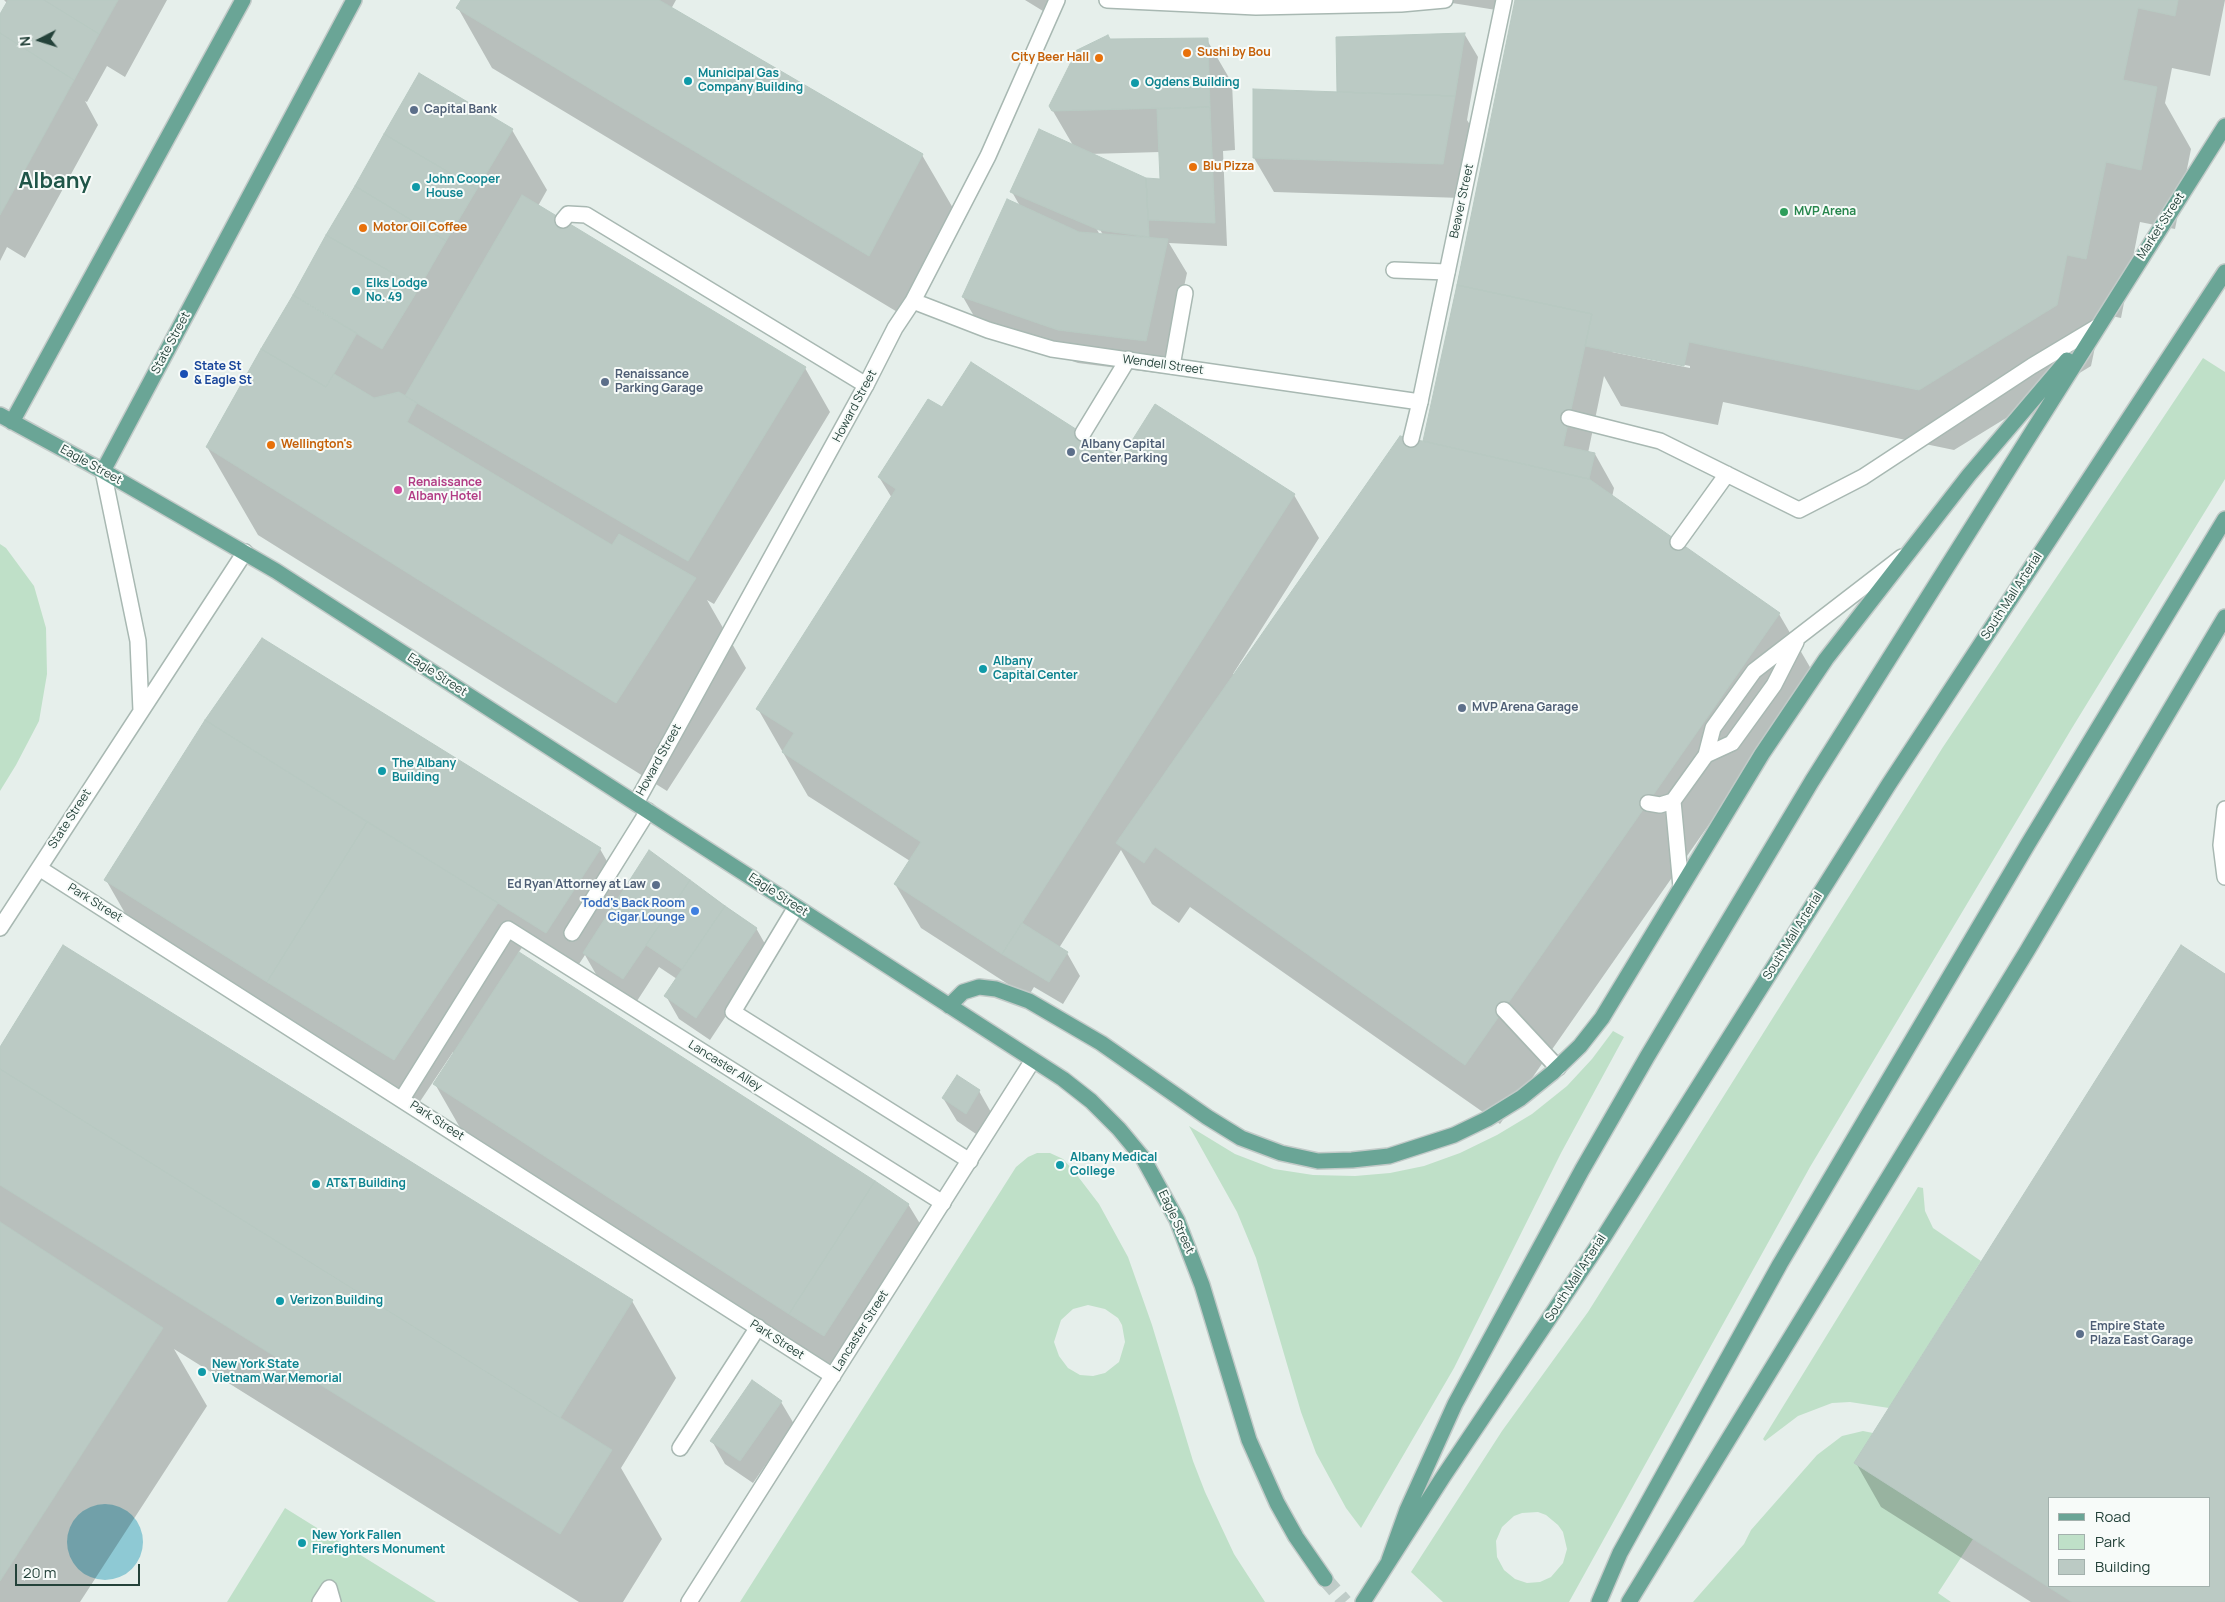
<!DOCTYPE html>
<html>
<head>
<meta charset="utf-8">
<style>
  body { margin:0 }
  #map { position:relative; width:2225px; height:1602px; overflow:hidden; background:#e6efeb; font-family:Manrope,sans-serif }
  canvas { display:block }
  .legend { position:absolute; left:2048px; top:1497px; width:162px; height:90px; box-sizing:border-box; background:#f7fbf9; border:1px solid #a3b1ad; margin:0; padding:6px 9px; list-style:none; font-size:15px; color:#24423a }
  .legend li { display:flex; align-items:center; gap:10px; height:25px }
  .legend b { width:25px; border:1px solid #a3b1ad }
  .north { position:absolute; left:15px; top:15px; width:50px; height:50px; -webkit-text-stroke:4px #f7fbf9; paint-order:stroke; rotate:265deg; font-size:14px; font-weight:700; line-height:20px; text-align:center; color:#24423a }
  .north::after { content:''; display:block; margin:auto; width:18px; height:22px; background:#24423a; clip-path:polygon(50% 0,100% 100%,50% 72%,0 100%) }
  .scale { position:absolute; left:15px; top:1564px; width:125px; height:22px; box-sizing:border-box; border:2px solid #24423a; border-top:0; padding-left:6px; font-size:15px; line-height:18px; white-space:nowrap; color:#24423a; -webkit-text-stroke:4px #f7fbf9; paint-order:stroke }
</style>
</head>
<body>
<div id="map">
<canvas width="2225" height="1602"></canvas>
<ul class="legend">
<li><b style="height:6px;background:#6aa596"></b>Road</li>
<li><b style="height:14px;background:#bfe0c8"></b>Park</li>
<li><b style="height:14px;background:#bbcac4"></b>Building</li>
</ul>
<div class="north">N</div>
<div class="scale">20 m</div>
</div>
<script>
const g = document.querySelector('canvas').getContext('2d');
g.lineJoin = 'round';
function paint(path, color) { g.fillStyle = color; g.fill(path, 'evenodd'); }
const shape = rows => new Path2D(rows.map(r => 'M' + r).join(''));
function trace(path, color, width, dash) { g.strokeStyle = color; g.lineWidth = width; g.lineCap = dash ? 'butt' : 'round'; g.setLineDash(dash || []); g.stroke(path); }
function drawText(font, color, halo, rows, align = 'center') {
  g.font = font + ' Manrope,sans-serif'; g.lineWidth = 4; g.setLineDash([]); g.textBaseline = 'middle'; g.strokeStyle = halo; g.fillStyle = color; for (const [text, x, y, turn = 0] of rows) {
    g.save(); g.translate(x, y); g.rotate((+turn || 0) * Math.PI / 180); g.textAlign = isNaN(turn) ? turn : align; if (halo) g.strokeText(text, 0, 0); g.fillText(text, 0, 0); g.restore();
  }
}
paint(shape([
  [2203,358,2225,372,2225,479,2072,728,1810,1167,1569,1602,1443,1602,1411,1572,1502,1431,1588,1312,1943,747],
  [1538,1512,1546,1515,1558,1525,1563,1532,1567,1549,1563,1563,1551,1577,1540,1582,1527,1583,1515,1579,1504,1570,1497,1557,1496,1541,1502,1527,1514,1516,1522,1513],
  [0,544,6,548,34,586,46,628,47,674,39,721,16,765,0,791],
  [1613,1031,1624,1037,1561,1153,1454,1368,1361,1528,1346,1508,1316,1453,1301,1412,1256,1258,1237,1212,1189,1126,1235,1154,1274,1169,1313,1175,1355,1176,1390,1173,1424,1166,1460,1153,1497,1135,1532,1114,1567,1086,1592,1059],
  [1037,1153,1050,1153,1063,1159,1073,1170,1099,1204,1128,1257,1152,1325,1193,1461,1205,1492,1234,1554,1265,1602,740,1602,1016,1167,1028,1157],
  [1088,1305,1105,1309,1118,1318,1122,1325,1125,1342,1119,1362,1105,1373,1093,1376,1080,1375,1068,1368,1059,1356,1054,1342,1061,1320,1073,1309],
  [1918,1187,1923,1188,1925,1211,1933,1228,1981,1261,1889,1408,1850,1402,1832,1403,1798,1416,1765,1441,1763,1439],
  [1863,1431,1873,1433,1855,1463,1973,1539,1938,1593,1951,1602,1693,1602,1744,1544,1751,1530,1817,1455,1842,1436],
  [285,1508,436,1602,227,1602]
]), '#bfe0c8');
paint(shape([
  '67 1542a38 38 0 1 1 76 0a38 38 0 1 1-76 0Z'
]), '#8ec9d4');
paint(shape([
  [4,0,167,0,125,77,107,66,87,102,85,101,98,125,25,258,7,247,0,261,0,16,7,3],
  [462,0,676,0,671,9,922,155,957,215,904,316,492,68,458,8],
  [1025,0,1060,0,1056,19],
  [1433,0,1511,0,1509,12],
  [1517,0,2225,0,2210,76,2172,68,2165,103,2191,149,2175,229,2140,222,2121,318,2102,314,2091,366,1954,450,1723,402,1718,425,1621,406,1604,376,1588,453,1595,454,1614,488,1612,497,1779,614,1814,674,1500,1124,1190,907,1179,923,1152,904,1121,850,1059,948,1067,953,1080,976,1063,1004,1034,987,1028,997,921,928,895,884,910,861,808,796,758,709,892,498,879,477,942,409,1122,459,1294,495,1319,538,1233,674,1235,675,1426,443,1424,441],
  [1612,350,1690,366,1690,368,1612,352],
  [1465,35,1478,57,1467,120,1474,131,1462,198,1274,192,1254,158,1338,93],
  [1207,40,1232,83,1235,150,1223,151,1227,246,1169,243,1187,273,1165,374,1078,363,982,330,963,297,1020,206,1012,192,1074,147,1050,106,1109,41],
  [1160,152,1161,180,1145,179,1089,154],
  [1097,224,1103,235,1100,235,1095,226],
  [512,130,547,190,538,206,805,368,830,412,714,604,707,600,746,668,667,791,258,535,207,447],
  [206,721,600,849,624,891,649,852,756,928,769,951,710,1040,679,1019,666,996,677,979,659,967,637,1001,597,976,585,955,571,976,524,945,518,953,908,1204,922,1227,837,1358,835,1357,824,1373,470,1145,435,1084,455,1054,453,1052,419,1103,141,941,106,880],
  [2225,975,2225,1602,2031,1602,1881,1507,1856,1463],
  [2049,1498,2209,1498,2209,1586,2049,1586],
  [0,1049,632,1301,676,1378,621,1468,662,1539,623,1602,579,1602,174,1349,207,1406,80,1602,0,1602],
  [957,1077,979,1091,992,1114,979,1136,957,1121,943,1098],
  [781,1402,794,1424,753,1483,725,1464,712,1441]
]), '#0003');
const building = shape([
  [8,0,44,0,99,34,74,80,0,33,0,14,8,0],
  [44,0,118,0,99,34,44,0],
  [461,0,659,0,923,154,869,256,456,8,461,0],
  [1515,0,2178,0,2175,16,2138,8,2123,80,2157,87,2141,170,2106,162,2086,259,2067,255,2057,305,1919,390,1689,342,1684,366,1585,346,1592,314,1457,285,1515,0],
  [0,33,74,80,0,215,0,33],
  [1465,33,1455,96,1337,92,1336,37,1465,33],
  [1108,35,1110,39,1208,38,1210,107,1052,111,1049,106,1072,60,1069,54,1108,35],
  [419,73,513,129,477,189,384,134,419,73],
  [1253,89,1455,96,1443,164,1253,158,1253,89],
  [1210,107,1215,223,1148,220,1146,178,1160,179,1157,109,1210,107],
  [1039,129,1146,178,1149,237,1099,230,1010,192,1039,129],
  [384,134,477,189,446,241,355,186,384,134],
  [355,186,446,241,419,288,326,235,355,186],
  [522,195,806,367,688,561,405,396,522,195],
  [1007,199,1079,232,1168,239,1146,341,1058,330,962,297,1007,199],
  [326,235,419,288,382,349,293,295,326,235],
  [1457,285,1592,314,1563,446,1595,453,1589,479,1423,441,1457,285],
  [293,295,357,333,326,387,261,349,293,295],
  [261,349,326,387,334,374,374,398,399,392,417,403,407,422,612,545,619,534,696,578,616,703,206,447,261,349],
  [971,362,1121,458,1155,404,1295,494,1002,954,894,884,921,842,782,752,794,733,756,709,896,489,878,477,928,399,942,407,971,362],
  [1400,436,1589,479,1780,613,1465,1065,1155,847,1144,863,1116,843,1400,436],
  [262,638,601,848,546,933,205,720,262,638],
  [205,720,367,822,267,982,104,880,205,720],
  [367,822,498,903,394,1060,267,982,367,822],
  [649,850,690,880,623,979,583,953,649,850],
  [690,880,725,906,682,969,646,945,690,880],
  [725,906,757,928,696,1018,664,996,725,906],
  [1022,923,1068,952,1049,982,1002,954,1022,923],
  [63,945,633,1300,560,1418,0,1069,0,1047,63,945],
  [2181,945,2225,974,2225,1602,2072,1602,1854,1463,2181,945],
  [2049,1498,2209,1498,2209,1586,2049,1586,2049,1498],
  [519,952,875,1181,789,1314,433,1084,519,952],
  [0,1069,612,1450,560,1534,0,1185,0,1069],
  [957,1075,980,1090,966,1114,942,1098,957,1075],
  [875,1181,909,1204,824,1336,789,1314,875,1181],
  [0,1222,163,1328,0,1581,0,1222],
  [752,1380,782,1401,740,1461,710,1441,752,1380]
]);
paint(building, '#bbcac4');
trace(building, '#b8c9c2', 1);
trace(shape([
  [1325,1579,1345,1602]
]), '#bfccc8', 15, [15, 8]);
const service = shape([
  [563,220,568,214,586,215,866,385],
  [1394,270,1447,272],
  [1172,366,1185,293],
  [1569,418,1660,441,1799,510,1863,477,2032,366,2097,327],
  [1083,433,1128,359],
  [1411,439,1420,402],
  [1678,542,1727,474],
  [1706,755,1732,743,1774,685,1796,642],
  [1648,803,1660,805,1673,801],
  [1681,887,1673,801,1706,755,1713,728,1754,671,1902,557],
  [796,907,733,1012,970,1161],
  [572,933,648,811],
  [1504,1010,1558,1068],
  [402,1099,508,929,943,1203],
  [680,1448,758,1327]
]);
const pedestrian = shape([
  [320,1602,329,1588,333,1602]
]);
const minor = shape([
  [1107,0,1256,7,1401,4,1445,0],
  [913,301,988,330,1052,349,1420,402,1504,0],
  [103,471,138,641,141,711],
  [636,803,866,385,895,328,913,301,988,156,1057,0],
  [2225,809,2221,845,2225,877],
  [39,868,833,1376],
  [0,928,245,552],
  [689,1602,1033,1060]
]);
const primary = shape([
  [0,415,103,471,276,571,1004,1041,1063,1079,1091,1101,1119,1129,1143,1158,1177,1220,1202,1285,1249,1440,1277,1503,1296,1537,1325,1579],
  [12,422,243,0],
  [103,471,354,0],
  [949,1006,963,992,979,987,996,989,1029,1001,1101,1043,1207,1117,1241,1138,1281,1153,1318,1161,1352,1160,1389,1156,1454,1135,1487,1119,1521,1098,1552,1073,1580,1046,1602,1018,1762,754,1826,659,1969,475,2067,360],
  [1389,1560,1407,1510,1455,1404,1582,1170,1647,1057,1812,781,2225,126],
  [1363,1602,1443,1477,1605,1235,1889,784,2225,272],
  [1599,1602,1620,1553,1780,1264,2028,844,2225,519],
  [1629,1602,2027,951,2225,617]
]);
trace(service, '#a8b8b2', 18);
trace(pedestrian, '#a8b8b2', 18);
trace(minor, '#a8b8b2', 18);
trace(primary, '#c2cac8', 18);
trace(service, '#fff', 15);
trace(pedestrian, '#fff', 15);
trace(minor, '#fff', 15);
trace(primary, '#6aa596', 15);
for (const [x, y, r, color] of [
  [1187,53,5,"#e8710a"],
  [1099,58,5,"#e8710a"],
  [688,81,5,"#0f9aa8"],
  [1135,83,5,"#0f9aa8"],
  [414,110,5,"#5c6f8a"],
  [1193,167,5,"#e8710a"],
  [416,187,5,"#0f9aa8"],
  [1784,212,5,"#2e9e5b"],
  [363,228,5,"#e8710a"],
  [356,291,5,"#0f9aa8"],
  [184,374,5,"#1a4fb4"],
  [605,382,5,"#5c6f8a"],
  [271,445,5,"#e8710a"],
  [1071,452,5,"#5c6f8a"],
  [398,490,5,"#d1479c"],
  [983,669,5,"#0f9aa8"],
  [1462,708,5,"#5c6f8a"],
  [382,771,5,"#0f9aa8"],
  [656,885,5,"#5c6f8a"],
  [695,911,5,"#3f7fe0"],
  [1060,1165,5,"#0f9aa8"],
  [316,1184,5,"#0f9aa8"],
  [280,1301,5,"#0f9aa8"],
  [2080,1334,5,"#5c6f8a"],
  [202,1372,5,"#0f9aa8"],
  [302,1543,5,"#0f9aa8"]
]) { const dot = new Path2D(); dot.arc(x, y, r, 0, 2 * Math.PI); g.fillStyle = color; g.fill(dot); trace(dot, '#f7fbf9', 2); }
drawText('bold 12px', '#c56008', '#f7fbf9', [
  ["Sushi by Bou",1197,53],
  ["City Beer Hall",1089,58,"right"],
  ["Blu Pizza",1203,167],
  ["Motor Oil Coffee",373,228],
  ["Wellington's",281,445]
], 'left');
drawText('bold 12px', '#0d838f', '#f7fbf9', [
  ["Municipal Gas",698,74],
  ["Company Building",698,88],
  ["Ogdens Building",1145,83],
  ["John Cooper",426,180],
  ["House",426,194],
  ["Elks Lodge",366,284],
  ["No. 49",366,298],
  ["Albany",993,662],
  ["Capital Center",993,676],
  ["The Albany",392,764],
  ["Building",392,778],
  ["Albany Medical",1070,1158],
  ["College",1070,1172],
  ["AT&T Building",326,1184],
  ["Verizon Building",290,1301],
  ["New York State",212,1365],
  ["Vietnam War Memorial",212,1379],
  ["New York Fallen",312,1536],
  ["Firefighters Monument",312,1550]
], 'left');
drawText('bold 12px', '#4e5e75', '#f7fbf9', [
  ["Capital Bank",424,110],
  ["Renaissance",615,375],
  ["Parking Garage",615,389],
  ["Albany Capital",1081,445],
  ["Center Parking",1081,459],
  ["MVP Arena Garage",1472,708],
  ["Ed Ryan Attorney at Law",646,885,"right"],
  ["Empire State",2090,1327],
  ["Plaza East Garage",2090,1341]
], 'left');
drawText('12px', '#24423a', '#f7fbf9', [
  ["Beaver Street",1462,201,-78],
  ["Market Street",2161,226,-57],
  ["State Street",171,343,-62],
  ["Wendell Street",1163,365,8],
  ["Howard Street",855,406,-62],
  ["Eagle Street",91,465,29],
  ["South Mall Arterial",2012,596,-57],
  ["Eagle Street",437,675,33],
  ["Howard Street",659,760,-61],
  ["State Street",70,819,-57],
  ["Eagle Street",778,895,33],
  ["Park Street",95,903,32],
  ["South Mall Arterial",1793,936,-58],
  ["Lancaster Alley",725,1066,32],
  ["Park Street",437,1121,33],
  ["Eagle Street",1176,1222,65],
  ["South Mall Arterial",1576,1278,-57],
  ["Lancaster Street",861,1331,-58],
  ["Park Street",777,1340,33]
]);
drawText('bold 12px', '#27864d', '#f7fbf9', [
  ["MVP Arena",1794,212]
], 'left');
drawText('bold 12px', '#164399', '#f7fbf9', [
  ["State St",194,367],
  ["& Eagle St",194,381]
], 'left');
drawText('bold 12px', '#b23c85', '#f7fbf9', [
  ["Renaissance",408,483],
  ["Albany Hotel",408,497]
], 'left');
drawText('bold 12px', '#366cbe', '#f7fbf9', [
  ["Todd's Back Room",685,904],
  ["Cigar Lounge",685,918]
], 'right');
drawText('bold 22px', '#1f5548', '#f7fbf9', [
  ["Albany",55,182]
]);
</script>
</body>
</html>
